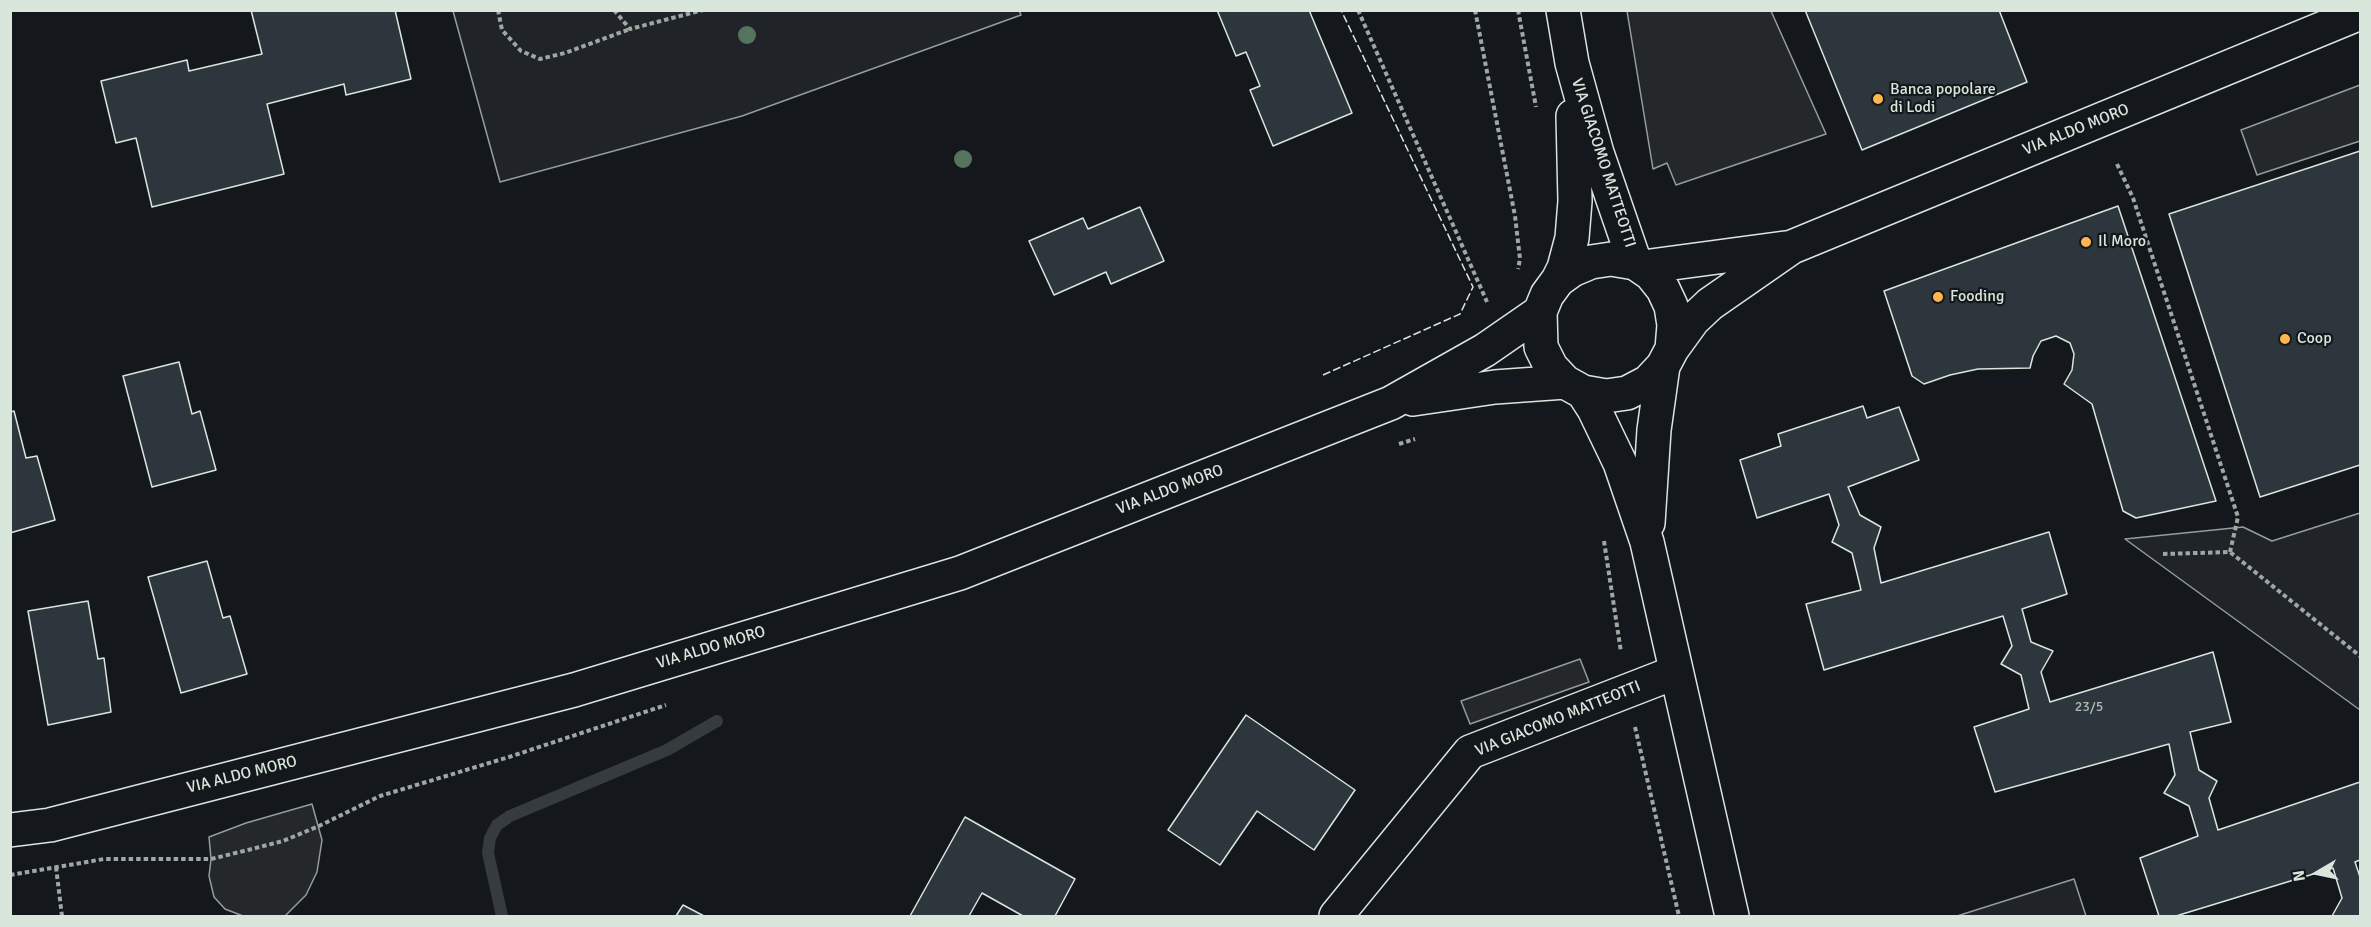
<!DOCTYPE html>
<html>
<head>
<meta charset="utf-8">
<style>
  body { margin:0 }
  #map { position:relative; width:2371px; height:927px; overflow:hidden; background:#14181c; font-family:Signika,sans-serif }
  canvas { display:block }
  .frame { position:absolute; inset:0; border:12px solid #d8e6dc; pointer-events:none }
  .north { position:absolute; left:2287px; top:843px; width:60px; height:60px; -webkit-text-stroke:4px #14181c; paint-order:stroke; rotate:261deg; font-size:16px; font-weight:700; line-height:24px; text-align:center; color:#d8e6dc }
  .north::after { content:''; display:block; margin:auto; width:21px; height:27px; background:#d8e6dc; clip-path:polygon(50% 0,100% 100%,50% 72%,0 100%) }
</style>
</head>
<body>
<div id="map">
<canvas width="2371" height="927"></canvas>
<div class="frame"></div>
<div class="north">N</div>
</div>
<script>
const g = document.querySelector('canvas').getContext('2d');
g.lineJoin = 'round';
function paint(path, color) { g.fillStyle = color; g.fill(path, 'evenodd'); }
const shape = rows => new Path2D(rows.map(r => 'M' + r).join(''));
function trace(path, color, width, dash) { g.strokeStyle = color; g.lineWidth = width; g.lineCap = dash ? 'butt' : 'round'; g.setLineDash(dash || []); g.stroke(path); }
function drawText(font, color, halo, rows, align = 'center') {
  g.font = font + ' Signika,sans-serif'; g.lineWidth = 4.5; g.setLineDash([]); g.textBaseline = 'middle'; g.strokeStyle = halo; g.fillStyle = color; for (const [text, x, y, turn = 0] of rows) {
    g.save(); g.translate(x, y); g.rotate((+turn || 0) * Math.PI / 180); g.textAlign = isNaN(turn) ? turn : align; if (halo) g.strokeText(text, 0, 0); g.fillText(text, 0, 0); g.restore();
  }
}
const green = shape([
  [1019,10,1021,15,742,116,500,182,453,11,1019,10],
  [2360,513,2360,710,2125,539,2243,527,2272,541,2360,513],
  [2074,879,2086,916,1957,916,2074,879]
]);
paint(green, '#202428');
trace(green, '#939e99', 1.5);
const parking = shape([
  [1627,11,1771,11,1826,134,1676,185,1667,163,1653,169,1627,11],
  [2360,85,2360,141,2257,175,2241,130,2360,85],
  [1580,659,1589,682,1470,724,1461,701,1580,659],
  [312,804,322,840,317,872,306,895,285,916,243,916,225,909,214,897,209,876,211,859,209,837,246,823,312,804]
]);
paint(parking, '#24282b');
trace(parking, '#939e99', 1.5);
trace(shape([
  [502,916,488,853,490,838,497,825,510,816,667,750,717,721]
]), '#363b3e', 12);
const building = shape([
  [251,10,395,10,411,79,346,95,344,84,267,104,284,174,152,207,136,138,116,143,101,81,187,60,189,71,262,54,251,10],
  [1217,10,1309,10,1352,113,1273,146,1250,90,1260,86,1246,52,1236,56,1217,10],
  [1805,10,1999,10,2027,82,1862,150,1805,10],
  [2360,151,2360,465,2260,497,2169,214,2360,151],
  [2118,206,2216,501,2136,518,2123,511,2092,404,2064,384,2072,370,2074,354,2070,343,2056,336,2041,341,2033,356,2030,368,1978,369,1950,375,1924,384,1912,376,1884,291,2118,206],
  [1140,207,1164,261,1111,284,1106,272,1054,295,1029,241,1083,218,1088,229,1140,207],
  [179,362,192,414,200,411,216,470,152,487,123,376,179,362],
  [1863,406,1867,418,1899,407,1919,460,1848,487,1860,515,1881,527,1874,548,1881,583,2049,532,2067,594,2022,609,2031,642,2053,651,2041,672,2050,702,2213,652,2231,722,2190,732,2199,770,2217,781,2209,798,2218,830,2360,782,2360,860,2355,862,2360,877,2360,916,2332,916,2342,898,2333,868,2176,916,2159,916,2140,858,2198,836,2189,806,2164,793,2175,775,2169,744,1995,792,1974,727,2029,709,2021,675,2001,664,2012,646,2003,616,1824,670,1806,604,1861,590,1852,553,1832,542,1839,525,1829,494,1757,518,1740,460,1781,446,1778,434,1863,406],
  [14,411,26,458,37,456,55,520,10,533,10,412,14,411],
  [207,561,223,618,230,616,247,674,181,693,148,577,207,561],
  [88,601,98,659,104,658,111,712,48,725,28,611,88,601],
  [1246,715,1355,790,1314,850,1257,811,1220,865,1168,830,1246,715],
  [965,817,1075,879,1055,916,1023,916,982,893,969,916,910,916,965,817],
  [683,905,704,916,676,916,683,905]
]);
paint(building, '#2c363c');
trace(building, '#d8e6dc', 1.5);
const minor = shape([
  [1563,10,1572,63,1597,153,1635,263],
  [1611,259,1635,263,1651,274,1663,289,1671,306,1674,325,1672,349,1663,366,1648,382,1627,393,1606,396,1583,392,1565,382,1551,367,1541,347,1540,312,1547,295,1558,280,1572,270,1591,262,1611,259],
  [1643,267,1785,248],
  [1558,280,1564,268,1572,238,1575,201,1573,116],
  [1672,349,1693,320,1710,304,1792,247,2360,13],
  [1583,392,1594,409,1620,463,1647,542,1732,916],
  [1413,399,1495,387,1565,382],
  [1648,523,1654,430,1663,366],
  [10,830,50,825,574,690,960,573,1391,403,1485,350,1540,312],
  [1336,916,1470,752,1676,672]
]);
trace(minor, '#d8e6dc', 36);
trace(shape([
  [498,10,502,30,521,51,540,59,565,53,630,29],
  [614,10,630,29,703,10],
  [1358,10,1487,302],
  [1475,10,1515,216,1520,259,1518,269],
  [1518,10,1536,107],
  [2117,164,2133,198,2238,517,2230,552],
  [1399,444,1415,439],
  [1604,541,1621,652],
  [2163,554,2230,552,2360,656],
  [1635,727,1679,916],
  [56,867,62,916],
  [10,875,104,859,211,859,252,849,283,841,319,826,380,796,509,757,666,705]
]), '#9da8a2', 4, [4.5, 3]);
trace(minor, '#14181c', 33);
trace(shape([
  [1323,375,1460,314,1473,287,1341,10]
]), '#d8e6dc', 1.5, [8, 3]);
g.fillStyle = '#55745f';
for (const [x, y] of [
  [747,35],
  [963,159]
]) { g.beginPath(); g.arc(x, y, 9, 0, 2 * Math.PI); g.fill(); }
for (const [x, y, r, color] of [
  [1878,99,6,"#ffb74d"],
  [2086,242,6,"#ffb74d"],
  [1938,297,6,"#ffb74d"],
  [2285,339,6,"#ffb74d"]
]) { const dot = new Path2D(); dot.arc(x, y, r, 0, 2 * Math.PI); g.fillStyle = color; g.fill(dot); trace(dot, '#14181c', 2); }
drawText('14px', '#adbab4', null, [
  ["23/5",2089,707]
]);
drawText('16px', '#d8e6dc', '#14181c', [
  ["Banca popolare",1890,90],
  ["di Lodi",1890,108],
  ["Il Moro",2098,242],
  ["Fooding",1950,297],
  ["Coop",2297,339]
], 'left');
drawText('16px', '#d8e6dc', '#14181c', [
  ["VIA ALDO MORO",2076,130,-22],
  ["VIA GIACOMO MATTEOTTI",1603,163,72],
  ["VIA ALDO MORO",1170,490,-21],
  ["VIA ALDO MORO",711,648,-17],
  ["VIA GIACOMO MATTEOTTI",1558,719,-22],
  ["VIA ALDO MORO",242,775,-14]
]);
</script>
</body>
</html>
